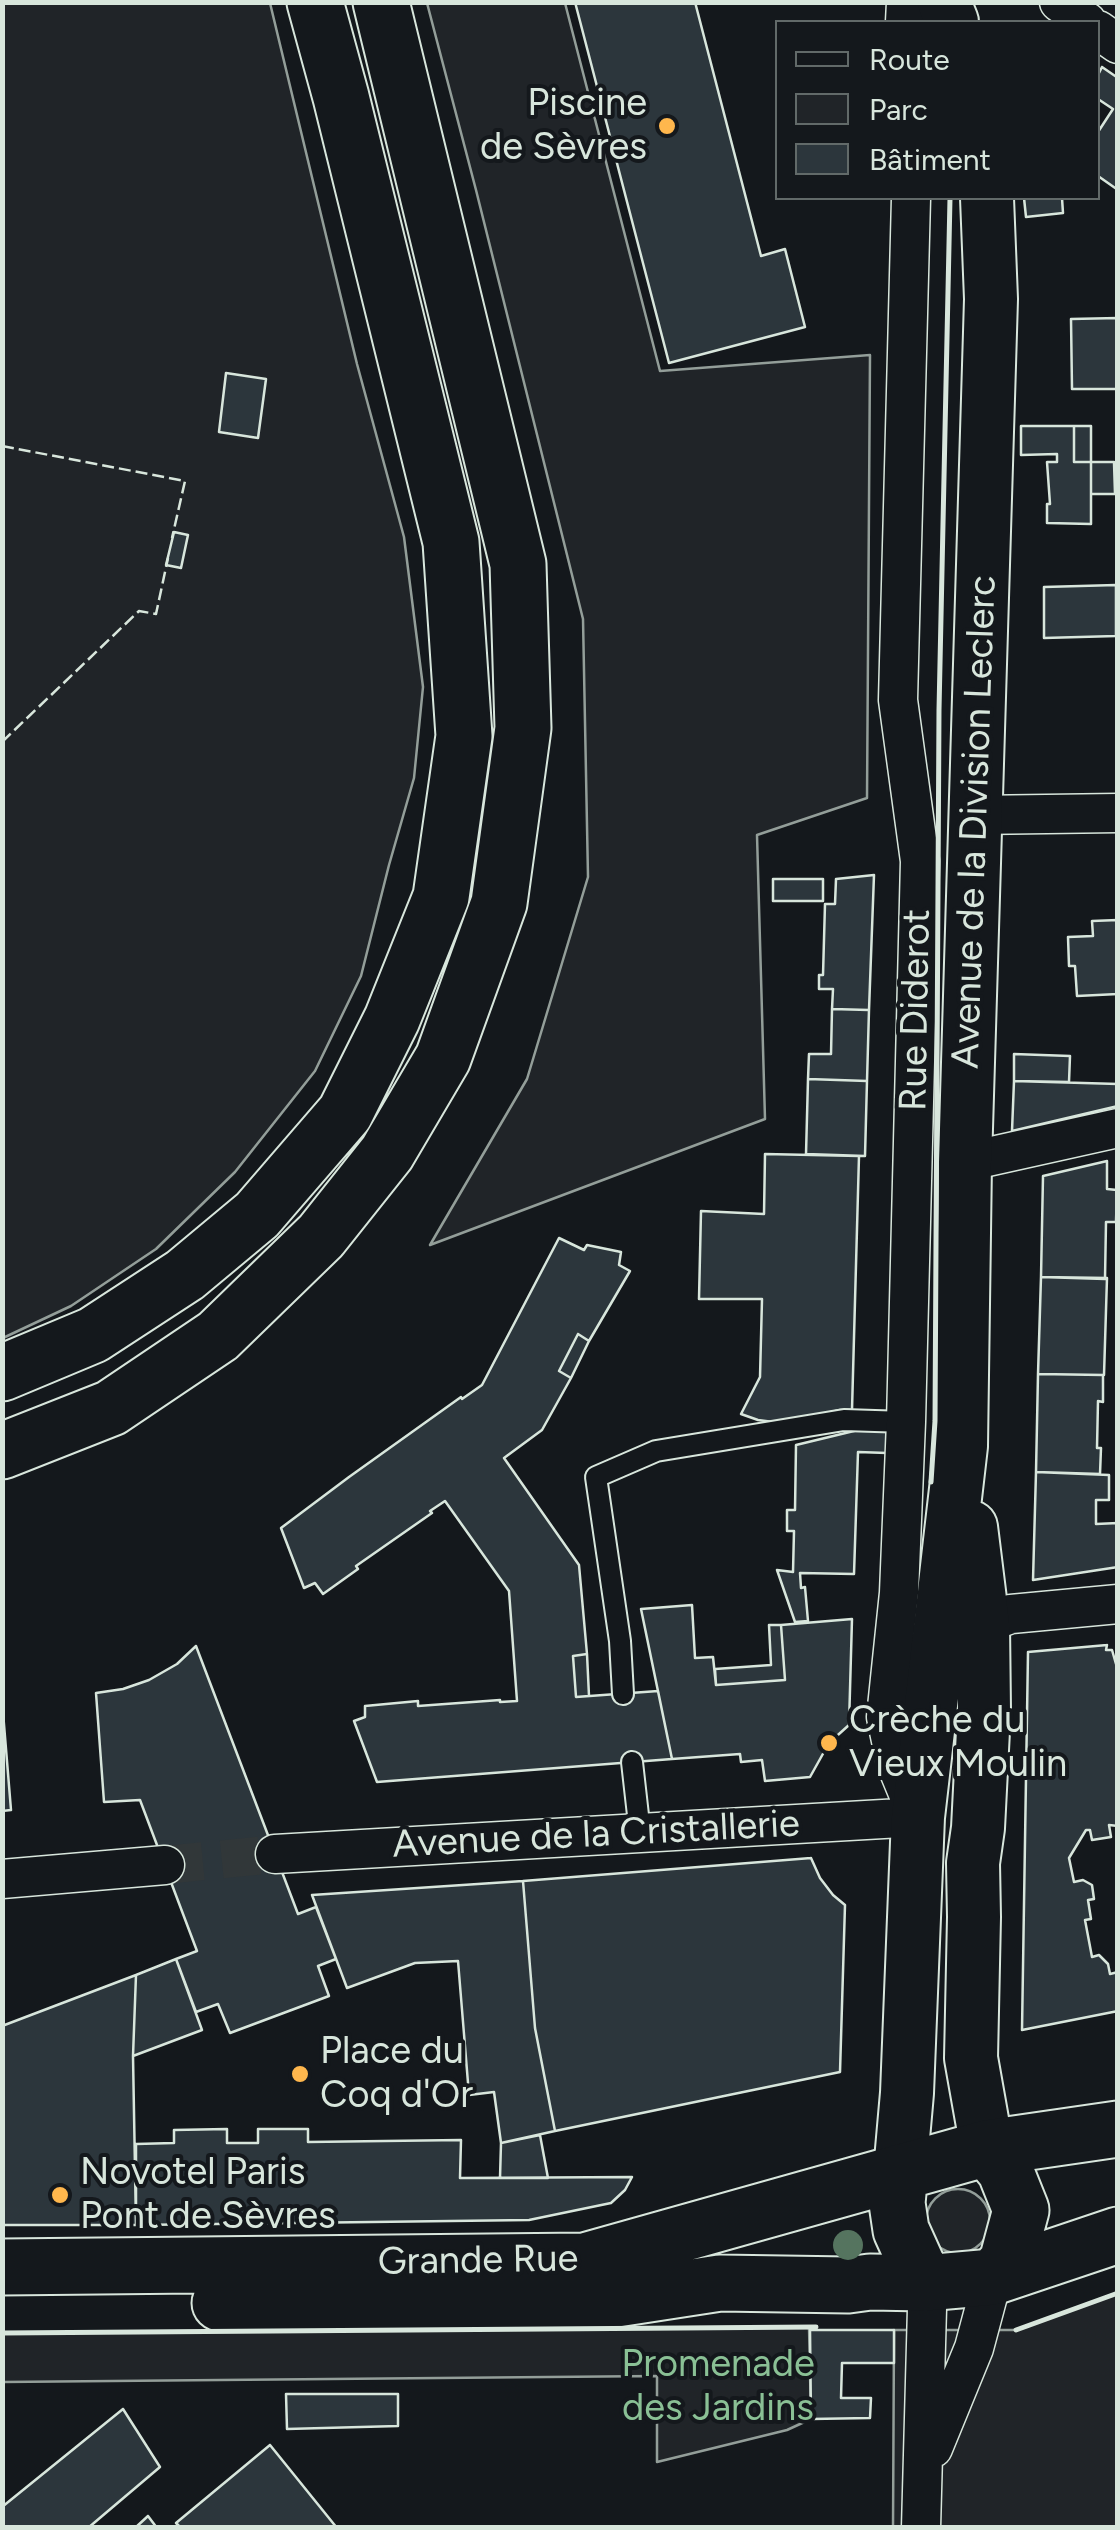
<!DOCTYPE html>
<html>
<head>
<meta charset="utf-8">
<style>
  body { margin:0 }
  #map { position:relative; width:1120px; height:2530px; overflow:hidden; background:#14181c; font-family:Figtree,sans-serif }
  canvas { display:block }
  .frame { position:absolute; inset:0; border:5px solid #d8e6dc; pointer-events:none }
  .legend { position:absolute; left:775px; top:20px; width:325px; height:180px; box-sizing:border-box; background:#14181c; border:2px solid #626a69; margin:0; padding:12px 18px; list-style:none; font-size:30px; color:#d8e6dc }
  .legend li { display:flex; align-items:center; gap:20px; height:50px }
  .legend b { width:50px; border:2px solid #626a69 }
</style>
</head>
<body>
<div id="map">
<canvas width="1120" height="2530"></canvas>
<div class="frame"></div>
<ul class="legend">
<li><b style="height:12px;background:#14181c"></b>Route</li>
<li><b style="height:28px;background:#202428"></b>Parc</li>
<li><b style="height:28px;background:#2c363c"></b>Bâtiment</li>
</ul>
</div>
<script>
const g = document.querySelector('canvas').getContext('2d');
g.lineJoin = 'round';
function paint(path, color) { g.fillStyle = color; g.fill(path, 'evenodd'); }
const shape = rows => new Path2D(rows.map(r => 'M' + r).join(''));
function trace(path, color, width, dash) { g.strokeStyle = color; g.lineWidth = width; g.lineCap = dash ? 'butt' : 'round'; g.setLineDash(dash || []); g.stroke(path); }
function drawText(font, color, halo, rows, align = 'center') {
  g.font = font + ' Figtree,sans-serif'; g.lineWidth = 8; g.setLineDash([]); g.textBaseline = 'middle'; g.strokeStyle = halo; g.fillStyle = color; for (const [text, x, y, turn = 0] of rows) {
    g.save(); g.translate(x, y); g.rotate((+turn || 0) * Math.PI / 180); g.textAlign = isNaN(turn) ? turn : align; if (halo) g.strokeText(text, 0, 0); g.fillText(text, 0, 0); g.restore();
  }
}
const green = shape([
  [3,3,270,3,357,364,404,537,423,687,414,778,389,865,361,976,315,1071,235,1172,156,1249,71,1306,3,1338,3,3],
  [427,3,565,3,660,371,870,355,867,798,757,835,765,1119,430,1245,527,1079,588,877,583,619,476,190,427,3],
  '926 2221a32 32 0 1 1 64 0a32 32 0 1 1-64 0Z',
  [1117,2293,1117,2527,893,2528,894,2330,1015,2330,1117,2293],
  [809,2327,811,2419,787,2430,657,2462,657,2376,3,2382,2,2333,809,2327]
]);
paint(green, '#202428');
trace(green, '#939e99', 2.5);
const building = shape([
  [575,2,695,2,761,256,785,249,805,327,669,363,575,2],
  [1102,67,1118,78,1118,190,1098,176,1098,132,1113,109,1098,99,1098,75,1102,67],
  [1024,198,1062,198,1063,213,1026,217,1024,198],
  [1118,318,1118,389,1072,389,1071,319,1118,318],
  [226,373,266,379,258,438,219,432,226,373],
  [1021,426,1074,426,1074,462,1091,462,1091,524,1047,523,1047,504,1050,504,1047,462,1057,462,1057,454,1021,455,1021,426],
  [1074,426,1091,426,1091,462,1074,462,1074,426],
  [1091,462,1114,462,1115,494,1091,494,1091,462],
  [174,532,188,535,181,568,166,565,174,532],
  [1116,585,1116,636,1044,638,1044,587,1116,585],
  [874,875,869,1010,832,1009,833,989,819,989,819,975,823,975,825,904,835,904,836,879,874,875],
  [773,879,823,879,823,901,773,901,773,879],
  [1118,920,1118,994,1077,996,1075,966,1069,966,1068,937,1093,936,1092,921,1118,920],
  [832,1009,869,1010,867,1081,808,1079,809,1054,831,1054,832,1009],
  [1014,1054,1070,1056,1069,1082,1014,1081,1014,1054],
  [808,1079,867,1081,865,1156,806,1154,808,1079],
  [1014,1081,1118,1084,1118,1106,1012,1131,1014,1081],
  [765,1154,859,1156,852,1410,840,1410,781,1423,758,1420,741,1414,760,1377,762,1299,699,1299,701,1211,764,1214,765,1154],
  [1107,1161,1107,1189,1117,1190,1116,1222,1106,1222,1105,1279,1041,1277,1043,1176,1107,1161],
  [559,1238,584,1250,587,1245,621,1252,619,1265,630,1271,589,1341,578,1334,559,1371,571,1378,542,1430,504,1458,579,1565,587,1654,573,1656,576,1697,658,1691,672,1759,377,1782,354,1721,365,1717,365,1706,418,1701,418,1706,500,1700,500,1702,517,1701,509,1591,445,1501,430,1511,432,1513,356,1566,358,1569,323,1594,315,1583,304,1588,281,1528,349,1477,461,1397,462,1399,482,1385,559,1238],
  [1041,1277,1107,1278,1104,1375,1038,1374,1041,1277],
  [578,1334,589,1341,571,1378,559,1371,578,1334],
  [1038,1374,1103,1375,1103,1402,1098,1401,1097,1448,1101,1448,1100,1474,1036,1472,1038,1374],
  [858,1430,887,1431,887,1453,858,1452,854,1574,800,1573,801,1588,805,1587,808,1621,795,1622,777,1570,793,1572,794,1531,787,1531,787,1510,795,1510,796,1445,858,1430],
  [1036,1472,1109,1475,1109,1500,1096,1500,1096,1524,1118,1523,1118,1567,1033,1580,1036,1472],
  [692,1605,695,1658,713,1657,716,1685,785,1680,781,1625,852,1619,849,1725,829,1743,810,1777,765,1781,762,1760,741,1762,740,1754,672,1759,641,1609,692,1605],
  [769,1625,781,1625,785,1680,716,1685,715,1669,771,1665,769,1625],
  [1107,1645,1106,1650,1112,1650,1118,1671,1118,1826,1109,1825,1111,1837,1092,1840,1090,1830,1086,1830,1069,1858,1074,1882,1083,1880,1092,1885,1094,1899,1088,1900,1091,1919,1085,1920,1092,1957,1099,1955,1108,1964,1110,1974,1118,1972,1118,2011,1022,2030,1028,1652,1107,1645],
  [196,1646,298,1914,316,1907,336,1959,318,1966,329,1996,230,2033,218,2004,196,2012,176,1959,197,1951,140,1800,104,1802,96,1693,123,1689,149,1680,177,1664,196,1646],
  [587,1654,589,1696,576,1697,573,1656,587,1654],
  [2,1700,11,1810,2,1811,2,1700],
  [811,1858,820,1878,833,1895,845,1905,840,2072,555,2131,535,2028,523,1881,811,1858],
  [523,1881,535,2028,555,2131,501,2143,494,2092,469,2095,458,1961,415,1963,347,1988,312,1895,523,1881],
  [176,1959,202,2030,133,2056,136,1975,176,1959],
  [136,1975,133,2056,136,2225,2,2225,2,2026,136,1975],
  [227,2129,227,2143,258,2143,258,2129,308,2129,308,2142,461,2140,460,2178,632,2177,625,2190,611,2203,529,2220,136,2225,136,2144,174,2143,174,2130,227,2129],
  [540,2135,548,2178,500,2178,501,2143,540,2135],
  [810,2330,894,2330,894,2363,842,2363,841,2398,871,2398,870,2418,811,2419,810,2330],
  [286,2394,398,2394,398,2426,287,2429,286,2394],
  [123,2409,160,2467,88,2528,2,2528,2,2507,123,2409],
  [270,2445,337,2528,181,2528,176,2523,270,2445],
  [148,2516,157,2528,135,2528,148,2516]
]);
paint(building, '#2c363c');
trace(building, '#d8e6dc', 2.5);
trace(shape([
  [165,1865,275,1854]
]), '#313739', 38, [38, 19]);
const lane = shape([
  [623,1694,620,1641,596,1477,656,1451,844,1420,906,1422],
  [632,1762,640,1833]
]);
const street = shape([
  [1059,2,1087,22],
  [905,22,906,2],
  [1098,30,1118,44],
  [911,198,898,700,920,861,906,1422,899,1593,886,1717,896,1764,917,1815],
  [975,815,1118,813],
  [965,1162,1118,1128],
  [983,1624,1011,1614,1118,1604],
  [275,1854,918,1817],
  [2,1879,165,1865],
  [933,2448,974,2348,993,2277],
  [921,2528,927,2308,925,2283]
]);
const secondary = shape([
  [944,2,952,22],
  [971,1527,983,1624,984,1711,978,1828,973,1863,974,1917,971,2058,987,2148],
  [900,2172,907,2093,918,1817,961,1446,965,1162,991,299,987,198]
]);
const primary = shape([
  [987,2148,1005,2170,1021,2210,1007,2262,993,2277],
  [900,2172,897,2203,901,2230,925,2283],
  [2,2267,585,2261,987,2148,1118,2129],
  [220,2303,603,2301,720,2283,848,2285,870,2282,925,2283,993,2277,1118,2235]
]);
const highway = shape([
  [2,1373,93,1335,185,1275,257,1215,345,1113,392,1019,441,897,464,736,451,542,341,97,315,2],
  [2,1451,111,1408,218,1336,321,1236,387,1153,443,1058,499,903,523,728,518,564,381,2]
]);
trace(lane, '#d8e6dc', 24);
trace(street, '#d8e6dc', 41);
trace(secondary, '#d8e6dc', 56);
trace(primary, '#d8e6dc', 59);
trace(highway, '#d8e6dc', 59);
trace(lane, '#14181c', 20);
trace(street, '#14181c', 38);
trace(secondary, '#14181c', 52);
trace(primary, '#14181c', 55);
trace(highway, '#14181c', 55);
trace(shape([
  [2,446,185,481,172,538],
  [2,742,139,611,156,614,168,558]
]), '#d8e6dc', 2.5, [12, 5]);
trace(shape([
  [931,1482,935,1421,939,710,950,198],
  [1016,2330,1118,2293],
  [2,2333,816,2327]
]), '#d8e6dc', 5);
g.fillStyle = '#55745f';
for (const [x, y] of [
  [848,2245]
]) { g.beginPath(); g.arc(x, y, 15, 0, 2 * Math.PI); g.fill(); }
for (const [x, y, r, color] of [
  [667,126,10,"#ffb74d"],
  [829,1743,10,"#ffb74d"],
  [300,2074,10,"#ffb74d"],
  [60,2195,10,"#ffb74d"]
]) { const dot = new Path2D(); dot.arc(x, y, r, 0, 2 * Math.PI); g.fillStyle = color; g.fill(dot); trace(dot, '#14181c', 4); }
drawText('38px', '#d8e6dc', '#14181c', [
  ["Piscine",647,104,"right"],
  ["de Sèvres",647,148,"right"],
  ["Crèche du",849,1721],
  ["Vieux Moulin",849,1765],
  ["Place du",320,2052],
  ["Coq d'Or",320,2096],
  ["Novotel Paris",80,2173],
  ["Pont de Sèvres",80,2217]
], 'left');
drawText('38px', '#d8e6dc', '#14181c', [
  ["Avenue de la Division Leclerc",975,822,-88],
  ["Rue Diderot",916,1010,-89],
  ["Avenue de la Cristallerie",596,1835,-3],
  ["Grande Rue",478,2261,-1]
]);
drawText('38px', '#8ac095', '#14181c', [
  ["Promenade",718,2365],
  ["des Jardins",718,2409]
]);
</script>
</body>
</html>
